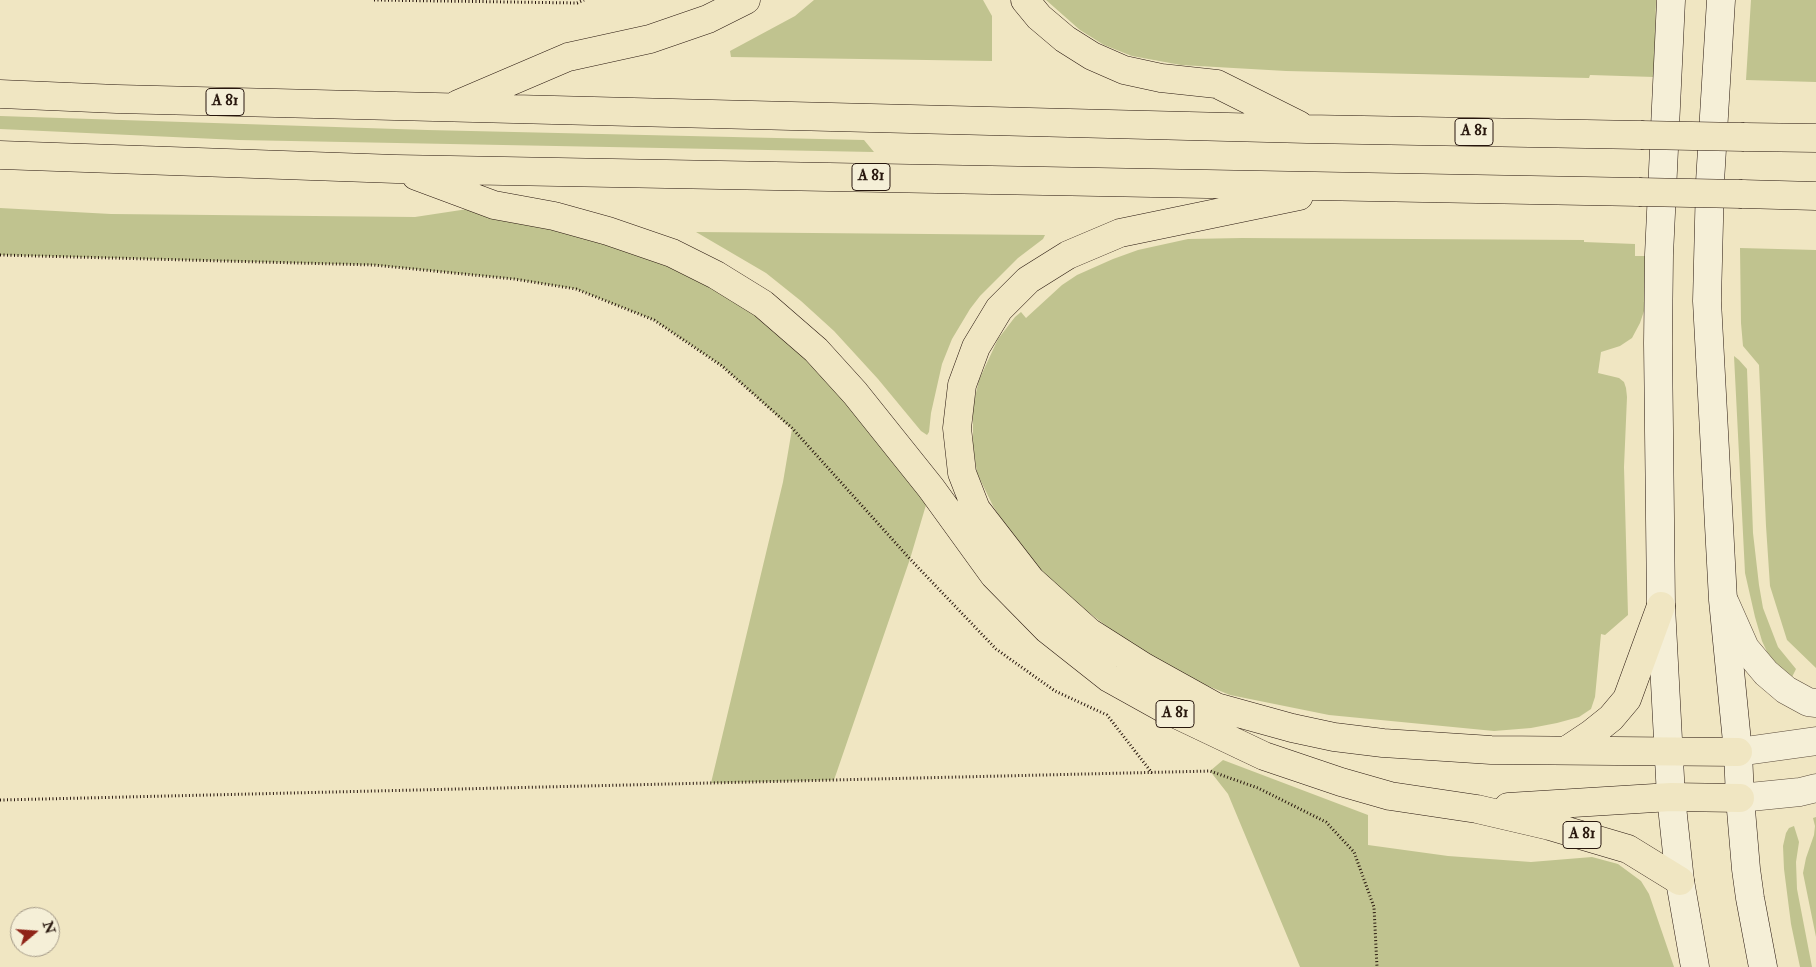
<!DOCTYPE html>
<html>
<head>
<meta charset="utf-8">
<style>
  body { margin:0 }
  #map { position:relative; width:1816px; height:967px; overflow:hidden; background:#f0e6c2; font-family:"IM FELL Double Pica",serif }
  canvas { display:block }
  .north { position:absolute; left:10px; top:907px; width:50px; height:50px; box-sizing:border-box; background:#f5efd7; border:1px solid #a39987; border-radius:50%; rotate:72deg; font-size:14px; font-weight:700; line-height:20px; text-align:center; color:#28170e }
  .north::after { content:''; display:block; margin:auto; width:18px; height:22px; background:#8f2418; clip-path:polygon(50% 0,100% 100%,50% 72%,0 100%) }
</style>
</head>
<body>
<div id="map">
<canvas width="1816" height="967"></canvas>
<div class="north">N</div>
</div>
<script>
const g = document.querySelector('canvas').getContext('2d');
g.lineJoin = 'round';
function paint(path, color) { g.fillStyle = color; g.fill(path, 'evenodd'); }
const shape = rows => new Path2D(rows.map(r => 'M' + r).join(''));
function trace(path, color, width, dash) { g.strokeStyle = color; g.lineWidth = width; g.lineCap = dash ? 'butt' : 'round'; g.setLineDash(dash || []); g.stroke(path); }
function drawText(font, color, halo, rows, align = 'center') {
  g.font = font + ' "IM FELL Double Pica",serif'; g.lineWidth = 5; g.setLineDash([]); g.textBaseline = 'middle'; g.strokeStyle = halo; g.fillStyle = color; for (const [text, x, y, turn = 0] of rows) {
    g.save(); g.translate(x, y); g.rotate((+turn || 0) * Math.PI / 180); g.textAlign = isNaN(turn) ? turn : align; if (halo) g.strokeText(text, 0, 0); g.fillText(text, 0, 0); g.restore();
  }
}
paint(shape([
  [814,0,983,0,992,16,992,61,731,57,730,51,795,16],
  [1046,0,1656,0,1654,77,1590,75,1589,78,1286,71,1181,65,1132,56,1104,45,1080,30],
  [1751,0,1816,0,1816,82,1746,80],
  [0,116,427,130,864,140,874,152,238,140,0,129],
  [494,205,554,216,763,304,931,488,910,559,834,780,711,783,783,482,792,429,722,366,654,320,576,289,514,279,374,265,0,255,0,208,111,214,415,217],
  [696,232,1045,235,1043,239,1018,258,980,296,970,309,952,339,942,364,931,413,929,432,927,435,921,431,878,379,834,331,801,301,766,273],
  [1242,238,1584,240,1584,242,1635,244,1635,256,1645,256,1644,311,1640,323,1632,338,1620,346,1601,352,1598,373,1619,378,1624,382,1626,388,1627,397,1624,467,1628,615,1605,635,1601,634,1595,697,1591,709,1579,717,1557,723,1531,728,1494,731,1329,715,1230,695,1186,677,1114,632,1057,588,1020,548,993,506,977,473,973,446,973,406,979,380,998,339,1015,317,1021,312,1026,318,1062,285,1077,275,1113,259,1138,250,1188,239],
  [1740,248,1816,250,1816,668,1787,640,1770,586,1766,526,1759,365,1743,346,1741,323],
  [1734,356,1739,360,1747,369,1753,533,1759,585,1763,608,1778,647,1796,669,1791,679,1786,676,1769,656,1762,641,1755,617,1745,573],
  [1223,760,1368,815,1368,845,1448,856,1531,862,1592,857,1618,864,1641,881,1649,894,1674,967,1300,967,1228,794,1210,771],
  [1816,817,1816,937,1803,873,1806,858,1814,835,1815,826,1813,818],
  [1794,826,1799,842,1796,862,1797,889,1812,967,1800,967,1791,924,1784,869,1783,846,1786,833,1789,828]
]), '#c0c38f');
const minor = shape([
  [1725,603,1745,648,1766,673,1786,690,1808,702,1816,703],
  [1738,752,1816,741],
  [1740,798,1800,792,1816,788]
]);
const secondary = shape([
  [1671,0,1659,255,1658,343,1661,606,1671,797,1680,881,1695,967],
  [1721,0,1710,182,1707,301,1723,600,1738,752,1740,798,1746,869,1750,898,1763,967]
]);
const motorway = shape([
  [1025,0,1039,17,1065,39,1092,56,1124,70,1161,78,1217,84,1299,125],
  [0,94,117,99,1307,129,1641,135],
  [458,104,568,57,650,39,708,19,746,0],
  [1744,137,1816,138],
  [0,155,396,169,1639,192],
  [416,176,494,205,554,216,608,231,672,253,716,275,763,304,816,350,855,393,931,488,994,575,1047,629,1109,678,1163,708,1264,756,1341,782,1390,796,1477,809,1550,826,1628,849,1680,881],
  [1742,194,1816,196],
  [1299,196,1120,233,1068,255,1028,280,999,309,976,347,962,385,957,428,962,473,976,509,1031,580,1089,632,1144,667,1216,707,1292,728,1334,737,1383,743,1491,750,1738,752],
  [1567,750,1591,734,1611,718,1627,699,1661,606],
  [1508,807,1671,797,1740,798]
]);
trace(minor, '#5a4b3b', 29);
trace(secondary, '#28170e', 29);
trace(motorway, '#28170e', 29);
trace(shape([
  [374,0,577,3,584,0],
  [0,255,374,265,514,279,576,289,654,320,722,366,792,428,910,559,996,649,1055,691,1107,715,1152,773],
  [0,800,1210,771,1258,788,1326,822,1354,852,1374,907,1377,967]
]), '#28170e', 3, [1, 2.5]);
trace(minor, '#f5efd7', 28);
trace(secondary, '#f5efd7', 28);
trace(motorway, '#f0e6c2', 28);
const motorwayBridge = shape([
  [1641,135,1744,137],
  [1639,192,1742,194]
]);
trace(motorwayBridge, '#28170e', 29, []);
trace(motorwayBridge, '#f0e6c2', 28);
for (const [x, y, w] of [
  [225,102,38],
  [1474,132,38],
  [871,177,38],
  [1175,714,38],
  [1582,835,38]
]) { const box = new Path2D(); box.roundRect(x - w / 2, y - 13.5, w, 27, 4); g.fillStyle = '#f5efd7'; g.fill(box); trace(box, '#28170e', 1); }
drawText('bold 16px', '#28170e', null, [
  ["A 81",225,102],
  ["A 81",1474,132],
  ["A 81",871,177],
  ["A 81",1175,714],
  ["A 81",1582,835]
]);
</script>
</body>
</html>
